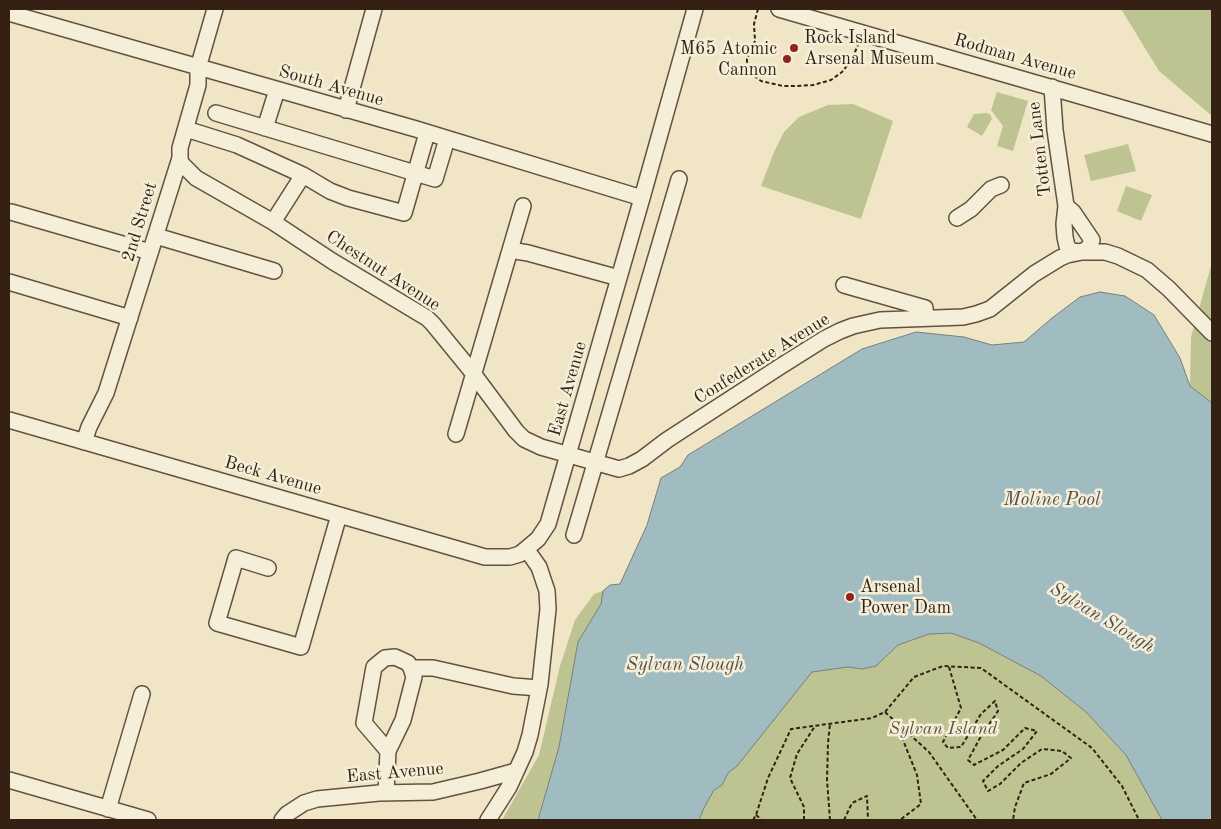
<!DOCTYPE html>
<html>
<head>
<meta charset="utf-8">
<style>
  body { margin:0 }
  #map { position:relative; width:1221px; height:829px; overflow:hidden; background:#f0e6c6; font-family:"Old Standard TT",serif }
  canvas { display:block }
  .frame { position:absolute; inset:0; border:10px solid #352113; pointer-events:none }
</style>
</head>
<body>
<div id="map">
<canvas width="1221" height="829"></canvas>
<div class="frame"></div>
</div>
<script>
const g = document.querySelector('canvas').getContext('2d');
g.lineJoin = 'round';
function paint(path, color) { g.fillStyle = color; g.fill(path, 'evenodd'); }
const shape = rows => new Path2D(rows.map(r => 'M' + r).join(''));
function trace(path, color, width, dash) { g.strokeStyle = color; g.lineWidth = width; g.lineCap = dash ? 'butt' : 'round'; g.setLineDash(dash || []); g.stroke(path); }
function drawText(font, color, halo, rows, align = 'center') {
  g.font = font + ' "Old Standard TT",serif'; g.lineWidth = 5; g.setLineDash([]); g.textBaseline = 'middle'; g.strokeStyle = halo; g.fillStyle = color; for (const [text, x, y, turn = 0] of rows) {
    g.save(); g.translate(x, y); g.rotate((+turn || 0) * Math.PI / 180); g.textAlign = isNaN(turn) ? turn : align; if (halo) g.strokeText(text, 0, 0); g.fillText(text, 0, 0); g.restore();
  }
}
paint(shape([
  [1121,9,1212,9,1212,116,1159,71],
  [997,92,1028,101,1013,151,997,146,1003,126,991,110],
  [853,104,893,121,861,219,761,186,774,152,784,132,799,117,828,105],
  [986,113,990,114,992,119,982,136,967,127,974,114],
  [1128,144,1136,171,1091,181,1084,155],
  [1126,186,1152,195,1141,221,1117,211],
  [1211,266,1212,267,1212,403,1190,386,1191,337],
  [603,591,601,604,578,642,559,747,538,819,502,820,539,755,560,666,575,620,594,594],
  [951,633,979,643,1041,676,1086,712,1126,755,1162,820,699,820,704,808,714,790,722,785,728,773,737,765,812,672,848,667,862,669,876,666,898,645,929,634]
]), '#bdc492');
const water = shape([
  [1100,292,1125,296,1154,315,1180,358,1190,386,1212,403,1212,820,1162,820,1126,755,1086,712,1041,676,979,643,951,633,929,634,898,645,876,666,862,669,848,667,812,672,737,766,728,773,722,785,714,790,704,808,699,820,538,820,559,747,578,642,601,604,603,591,610,585,620,584,647,525,661,478,680,467,688,455,862,349,916,332,964,337,992,345,1024,342,1052,318,1080,297,1100,292]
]);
paint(water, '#a1bcc1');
trace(water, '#767e7b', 1);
const minor = shape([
  [779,9,1212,134],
  [9,13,416,129,642,198],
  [1052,87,1055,130,1066,206,1064,224,1065,237,1067,246,1071,251,1082,252,1089,247,1092,240,1073,212,1066,206],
  [346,110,374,9],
  [216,113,435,179,447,139],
  [265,128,277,90],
  [186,129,237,145,303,175,330,191,348,198,404,213,427,133],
  [180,158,181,163,196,178,273,222,332,261,427,318,433,324,469,368,516,431,524,439,541,447,619,469,629,466,642,459,667,440,781,366,824,339,840,331,853,326,880,320,963,317,976,314,990,309,1034,274,1060,258,1067,255,1082,252,1105,252,1118,256,1147,270,1169,289,1212,333],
  [11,212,150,252],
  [957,218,971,209,991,189,1001,185],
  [273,222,303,175],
  [156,236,274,271],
  [510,250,528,253,619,278],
  [9,282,130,318],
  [844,285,925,308,926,318],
  [9,420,485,557,510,557,520,554,538,539,548,524,642,198,695,9],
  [456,434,523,206],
  [84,442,89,427,106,393,180,158,180,148,198,85,198,68,215,9],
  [574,535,679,179],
  [268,568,236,558,217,623,301,647,339,515],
  [411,668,433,668,513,686,539,688],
  [9,780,148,820],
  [386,793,388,751,403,720,414,677,411,668,408,663,395,657,385,658,374,667,364,723,388,751],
  [108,809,142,694],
  [282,820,287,814,304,803,317,799,379,793,433,792,480,781,516,771],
  [488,820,509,787,525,752,530,735,540,684,548,609,547,591,539,567,527,550]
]);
trace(minor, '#645240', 18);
trace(shape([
  [758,9,754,24,755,41,747,59,747,66,753,75,761,81,783,86,797,86,813,85,831,80,842,72,852,59,858,45],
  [949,667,961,708,943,742,948,748,961,747,981,714,995,701,998,711,980,738,968,760,974,765,1003,750,1025,728,1037,731,1023,749,998,766,983,781,988,791,1000,784,1021,763,1042,749,1062,751,1071,758,1051,774,1024,783,1015,807,1013,820],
  [885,712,929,752,977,820],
  [897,725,917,775,921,804,900,820],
  [756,815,762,820],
  [753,820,756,815,768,778,791,729,872,718,885,712,914,677,943,666,981,668,1092,748,1122,786,1139,820],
  [804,820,804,807,790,778,797,754,815,726],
  [830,820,827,780,828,743,830,724],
  [844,820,852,803,867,796,868,820]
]), '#352113', 2, [4, 2.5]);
trace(minor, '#f5efda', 15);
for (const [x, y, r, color] of [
  [794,48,5,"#8f2418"],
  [787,59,5,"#8f2418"],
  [850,597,5,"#8f2418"]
]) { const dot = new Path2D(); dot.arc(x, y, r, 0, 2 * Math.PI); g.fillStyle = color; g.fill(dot); trace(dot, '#f5efda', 2); }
drawText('18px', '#352113', '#f5efda', [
  ["Rock Island",804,38],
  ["Arsenal Museum",804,59],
  ["M65 Atomic",777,49,"right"],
  ["Cannon",777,70,"right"],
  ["Arsenal",860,587],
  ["Power Dam",860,608]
], 'left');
drawText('18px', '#352113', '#f5efda', [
  ["Rodman Avenue",1015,57,16],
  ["South Avenue",331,86,16],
  ["Totten Lane",1040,149,-97],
  ["2nd Street",140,222,-73],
  ["Chestnut Avenue",383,271,33],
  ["Confederate Avenue",762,359,-32],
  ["East Avenue",568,389,-74],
  ["Beck Avenue",273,476,16],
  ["East Avenue",395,773,-5]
]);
drawText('italic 18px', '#5e5239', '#f5efda', [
  ["Sylvan Island",943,729]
]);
drawText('italic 19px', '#555047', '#f5efda', [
  ["Moline Pool",1052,500],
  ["Sylvan Slough",1102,618,31],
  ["Sylvan Slough",685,665]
]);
</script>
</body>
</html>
